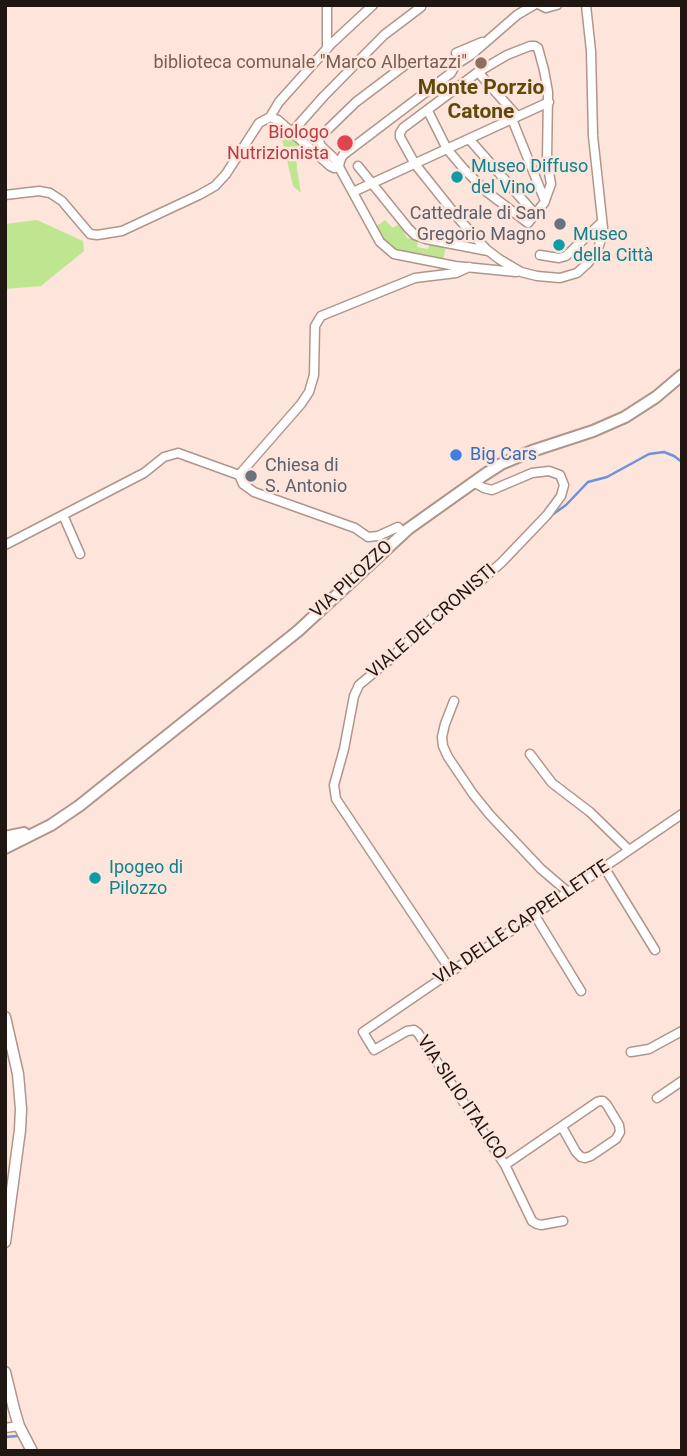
<!DOCTYPE html>
<html>
<head>
<meta charset="utf-8">
<style>
  body { margin:0 }
  #map { position:relative; width:687px; height:1456px; overflow:hidden; background:#fde5db; font-family:Roboto,sans-serif }
  canvas { display:block }
  .frame { position:absolute; inset:0; border:7px solid #201612; pointer-events:none }
</style>
</head>
<body>
<div id="map">
<canvas width="687" height="1456"></canvas>
<div class="frame"></div>
</div>
<script>
const g = document.querySelector('canvas').getContext('2d');
g.lineJoin = 'round';
function paint(path, color) { g.fillStyle = color; g.fill(path, 'evenodd'); }
const shape = rows => new Path2D(rows.map(r => 'M' + r).join(''));
function trace(path, color, width, dash) { g.strokeStyle = color; g.lineWidth = width; g.lineCap = dash ? 'butt' : 'round'; g.setLineDash(dash || []); g.stroke(path); }
function drawText(font, color, halo, rows, align = 'center') {
  g.font = font + ' Roboto,sans-serif'; g.lineWidth = 5; g.setLineDash([]); g.textBaseline = 'middle'; g.strokeStyle = halo; g.fillStyle = color; for (const [text, x, y, turn = 0] of rows) {
    g.save(); g.translate(x, y); g.rotate((+turn || 0) * Math.PI / 180); g.textAlign = isNaN(turn) ? turn : align; if (halo) g.strokeText(text, 0, 0); g.fillText(text, 0, 0); g.restore();
  }
}
paint(shape([
  [279,126,299,143,300,146,296,147,297,169,301,193,293,186],
  [37,220,83,241,84,251,41,286,5,289,5,224],
  [385,220,393,228,400,223,407,238,418,240,417,247,428,249,430,242,446,246,443,261,396,253,374,228]
]), '#bee690');
trace(shape([
  [552,515,566,505,588,482,607,477,649,454,664,452,674,456,682,462],
  [5,1437,18,1436]
]), '#6b92dc', 2.5);
const minor = shape([
  [540,5,546,8,557,5],
  [327,49,327,5],
  [456,53,482,42],
  [460,62,471,55,517,15,534,5],
  [478,72,517,116],
  [428,111,447,149,464,169,487,192,528,223,544,203,551,184,547,161,548,92,544,70,538,48,535,46,530,46,507,55,478,72,403,128,400,133,400,137,415,164,459,219,486,249,499,259,521,272,537,276,560,278,577,273,588,263,598,249,601,239,603,228,593,136,591,51,586,5],
  [270,117,279,102,331,44,373,5],
  [270,117,278,120,330,166,334,168,339,167],
  [512,119,545,201],
  [292,132,324,96,384,35,421,7],
  [469,139,535,214],
  [339,163,321,146,319,141,320,137,356,102,405,65],
  [358,166,408,228,415,235,426,239,488,251],
  [339,167,380,242,394,254,455,266,516,272],
  [339,167,340,161,343,155,451,73,455,66,454,61],
  [353,192,549,102],
  [5,195,39,191,50,193,62,201,90,234,97,235,122,231,199,195,215,186,226,174,259,123,270,117],
  [540,255,559,258,566,256,602,222],
  [63,515,80,554],
  [403,533,398,527,378,536,368,537,355,528,254,492,243,484,239,475,301,404,309,392,314,375,315,326,321,316,415,278,456,273,469,267],
  [5,545,144,473,164,457,178,453,239,475],
  [454,701,445,724,442,737,443,746,448,757,473,794,490,815,541,869,568,892],
  [530,754,552,783,590,812,629,850],
  [604,867,655,950],
  [534,914,581,991],
  [451,971,336,799,334,785,344,749,354,696,359,685,388,661,446,605,483,579,502,562,547,515,561,496,564,485,560,475,549,471,532,473,492,490,484,488,473,482],
  [631,1052,649,1049,682,1031],
  [657,1098,682,1081],
  [562,1127,576,1152,581,1157,585,1158,591,1156,616,1139,620,1132,619,1125,607,1105,603,1101,600,1101,597,1102,505,1165,418,1033,414,1030,407,1031,374,1050,363,1032,682,814],
  [505,1165,532,1221,537,1224,541,1225,563,1221],
  [5,1428,19,1426]
]);
const tertiary = shape([
  [5,1017,18,1074,21,1109,20,1130,5,1242],
  [5,1372,14,1409,19,1426,32,1451]
]);
const secondary = shape([
  [5,837,24,833],
  [5,848,51,825,79,806,298,631,408,529,484,475,501,464,532,451,593,431,625,417,656,397,682,375]
]);
trace(minor, '#b0958a', 11);
trace(tertiary, '#b0958a', 13);
trace(secondary, '#b0958a', 14);
trace(minor, '#fff', 8);
trace(tertiary, '#fff', 10);
trace(secondary, '#fff', 10);
for (const [x, y, r, color] of [
  [481,63,7,"#8d6e63"],
  [345,143,9,"#e0444e"],
  [457,177,7,"#0f9aa8"],
  [560,224,7,"#6b7280"],
  [559,245,7,"#0f9aa8"],
  [456,455,7,"#3f7fe0"],
  [251,476,7,"#6b7280"],
  [95,878,7,"#0f9aa8"]
]) { const dot = new Path2D(); dot.arc(x, y, r, 0, 2 * Math.PI); g.fillStyle = color; g.fill(dot); trace(dot, '#fde5db', 2.5); }
drawText('18px', '#785e54', '#fde5db', [
  ["biblioteca comunale \"Marco Albertazzi\"",467,63]
], 'right');
drawText('18px', '#be3a42', '#fde5db', [
  ["Biologo",329,133],
  ["Nutrizionista",329,154]
], 'right');
drawText('18px', '#0d838f', '#fde5db', [
  ["Museo Diffuso",471,167],
  ["del Vino",471,188],
  ["Museo",573,235],
  ["della Città",573,256],
  ["Ipogeo di",109,868],
  ["Pilozzo",109,889]
], 'left');
drawText('18px', '#5b616d', '#fde5db', [
  ["Cattedrale di San",546,214],
  ["Gregorio Magno",546,235],
  ["Chiesa di",265,466,"left"],
  ["S. Antonio",265,487,"left"]
], 'right');
drawText('18px', '#366cbe', '#fde5db', [
  ["Big Cars",470,455]
], 'left');
drawText('18px', '#201612', '#fde5db', [
  ["VIA PILOZZO",352,580,-43],
  ["VIALE DEI CRONISTI",432,622,-41],
  ["VIA DELLE CAPPELLETTE",522,923,-34],
  ["VIA SILIO ITALICO",461,1098,56]
]);
drawText('bold 21px', '#60480b', '#fde5db', [
  ["Monte Porzio",481,89],
  ["Catone",481,113]
]);
</script>
</body>
</html>
